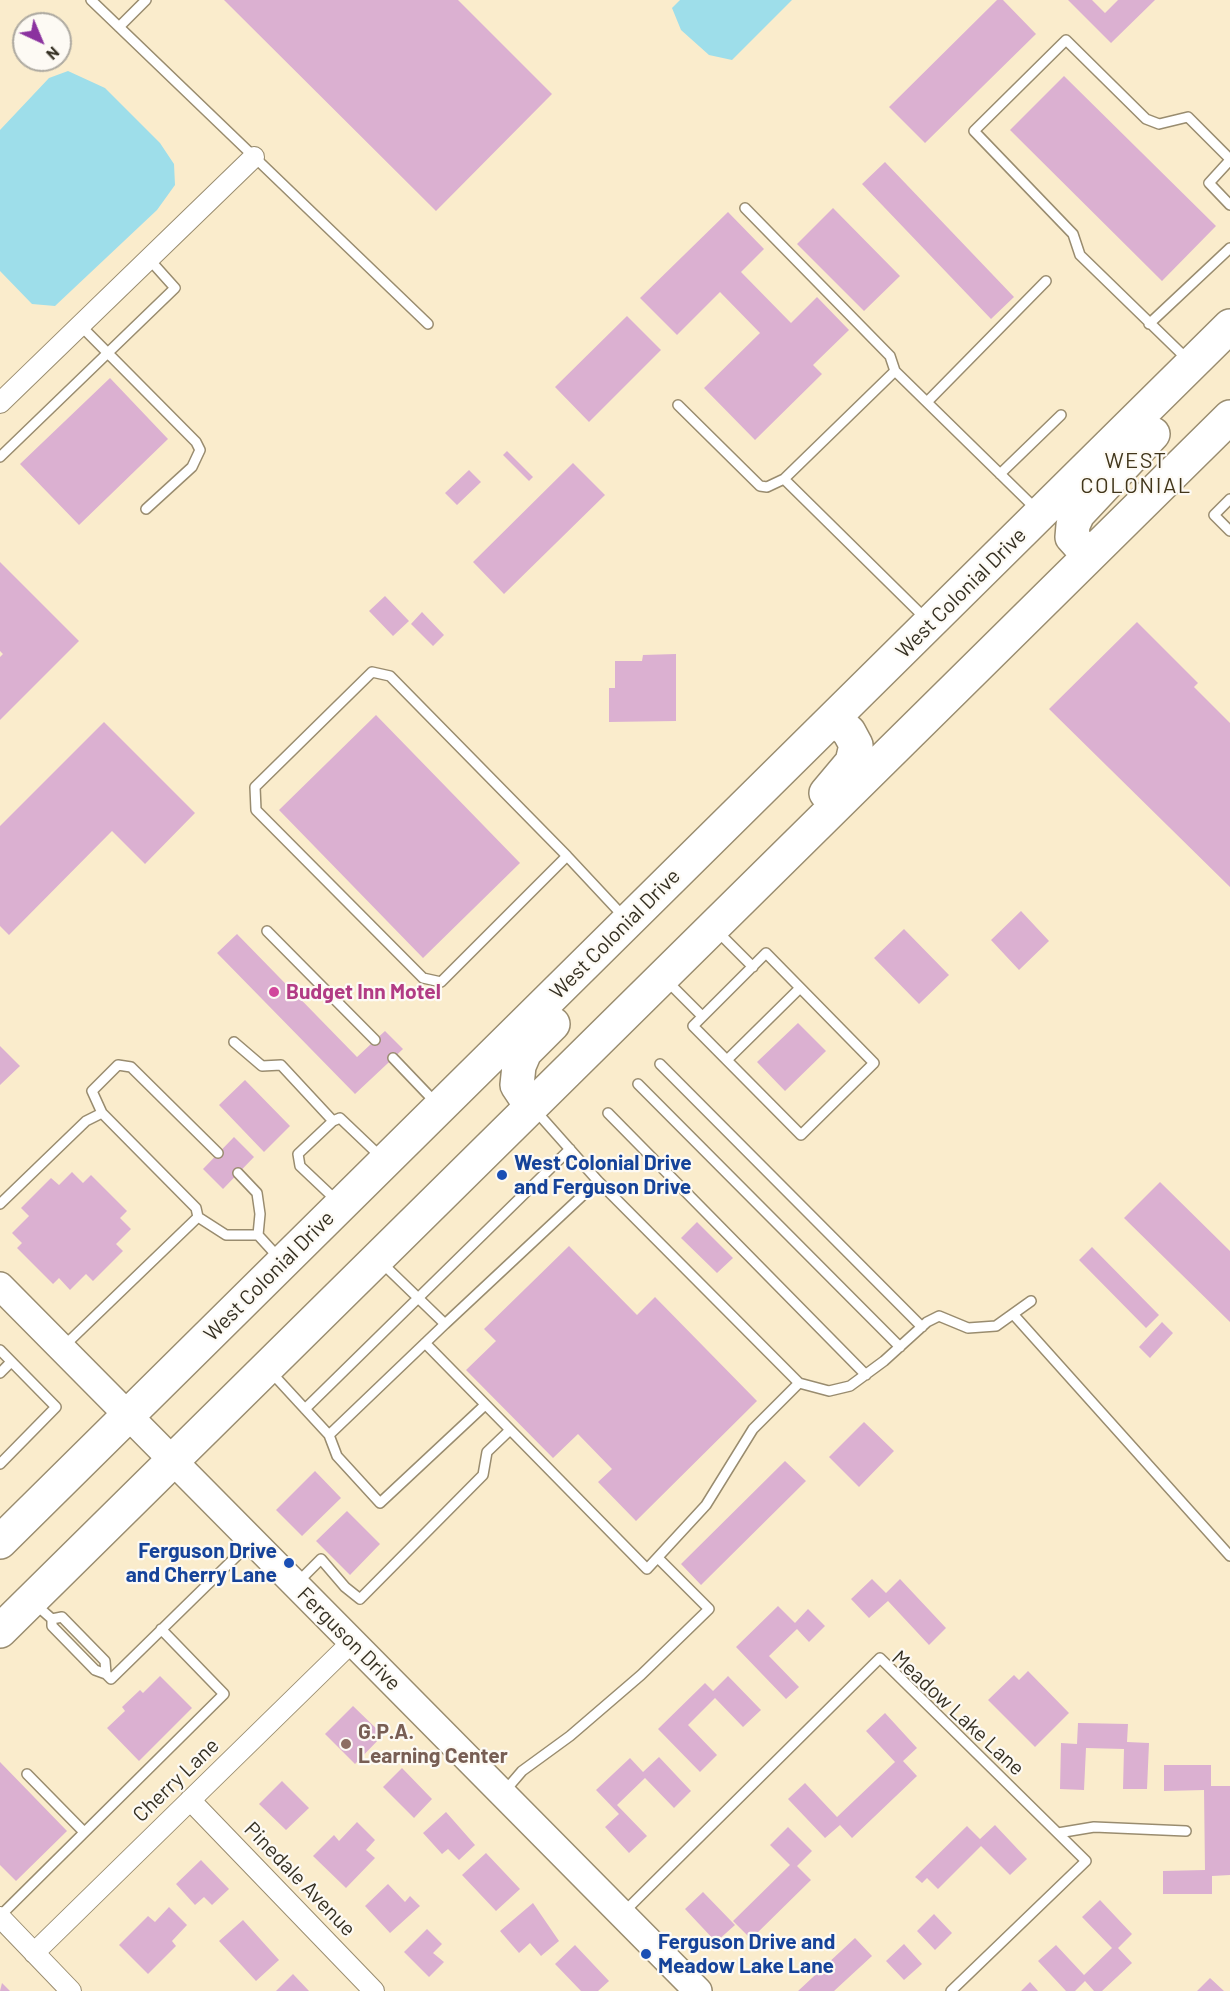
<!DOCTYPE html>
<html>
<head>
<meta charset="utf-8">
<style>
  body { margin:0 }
  #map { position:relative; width:1230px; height:1991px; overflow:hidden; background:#faeccc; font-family:Barlow,sans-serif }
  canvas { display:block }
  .north { position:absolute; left:12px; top:12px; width:60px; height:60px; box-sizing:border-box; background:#fdfaf4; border:2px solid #ada9a0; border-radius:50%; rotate:136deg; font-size:16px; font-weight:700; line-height:24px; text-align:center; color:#353023 }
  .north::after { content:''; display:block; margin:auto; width:21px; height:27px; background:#8b329f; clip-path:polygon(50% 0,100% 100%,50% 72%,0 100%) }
</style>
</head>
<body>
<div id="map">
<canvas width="1230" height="1991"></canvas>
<div class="north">N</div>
</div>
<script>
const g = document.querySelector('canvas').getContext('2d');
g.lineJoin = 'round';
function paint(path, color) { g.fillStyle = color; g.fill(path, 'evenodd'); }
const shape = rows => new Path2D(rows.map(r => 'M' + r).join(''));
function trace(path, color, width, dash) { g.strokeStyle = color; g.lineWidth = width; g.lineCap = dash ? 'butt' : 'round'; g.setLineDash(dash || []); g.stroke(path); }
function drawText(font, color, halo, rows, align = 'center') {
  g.font = font + ' Barlow,sans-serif'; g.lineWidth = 4.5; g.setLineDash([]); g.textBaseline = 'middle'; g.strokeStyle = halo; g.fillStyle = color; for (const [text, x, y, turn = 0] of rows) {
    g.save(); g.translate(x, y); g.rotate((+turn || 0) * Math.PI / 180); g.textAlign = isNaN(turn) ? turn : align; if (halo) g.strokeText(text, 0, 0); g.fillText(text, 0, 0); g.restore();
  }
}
paint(shape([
  [680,0,792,0,732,60,709,55,681,30,672,8],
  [68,71,105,88,160,143,174,164,175,185,157,210,55,306,32,304,0,271,0,130,49,78]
]), '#9edeea');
paint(shape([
  [224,0,458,0,552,94,436,211],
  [997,0,1003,0,1036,34,925,143,889,107],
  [1068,0,1092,0,1105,13,1118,0,1155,0,1111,43],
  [1064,76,1216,226,1162,281,1010,130],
  [885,162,1014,297,991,319,862,184],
  [833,208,900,276,864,311,797,244],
  [728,212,764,249,741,272,791,323,817,297,849,330,813,365,822,374,755,440,704,388,760,333,720,292,677,335,640,298],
  [627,316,661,350,589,422,555,387],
  [110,378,168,439,79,525,20,464],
  [507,451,533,477,529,481,503,455],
  [573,463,605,495,504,594,473,562],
  [469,470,481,482,457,505,445,493],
  [0,562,79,641,0,720,0,657,3,654,0,651],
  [385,596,409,621,393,636,369,611],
  [422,612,444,635,433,646,411,624],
  [1137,622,1198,683,1194,687,1230,723,1230,887,1049,709],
  [676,654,676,721,609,722,609,688,615,688,615,661,642,661,643,655],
  [376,715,520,863,423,958,279,810],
  [104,722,195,813,145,864,112,831,9,935,0,926,0,826],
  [1021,911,1049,941,1019,970,991,940],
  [904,929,949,975,919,1004,874,958],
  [237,934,357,1057,385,1031,403,1049,355,1094,217,953],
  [798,1023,826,1051,785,1091,757,1062],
  [0,1046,20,1066,0,1085],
  [245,1080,290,1126,264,1152,219,1105],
  [234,1137,254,1157,223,1189,203,1169],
  [72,1172,83,1183,91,1175,127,1211,120,1218,131,1229,116,1244,123,1251,93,1281,86,1274,70,1290,59,1278,53,1284,17,1248,22,1243,12,1233,29,1216,21,1208,51,1178,59,1185],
  [1160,1182,1230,1251,1230,1322,1124,1218],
  [697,1222,733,1258,717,1273,681,1238],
  [569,1246,637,1315,655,1297,757,1401,636,1521,598,1482,612,1469,578,1434,553,1458,466,1370,496,1341,484,1329],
  [1092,1247,1159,1315,1146,1328,1079,1260],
  [1162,1322,1173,1333,1150,1358,1139,1347],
  [864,1422,894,1451,859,1487,829,1457],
  [785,1461,806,1481,701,1585,681,1564],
  [315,1471,341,1498,302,1536,276,1510],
  [347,1511,380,1544,350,1575,316,1541],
  [872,1579,886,1593,900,1579,946,1628,929,1645,888,1601,869,1618,851,1599],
  [778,1606,795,1623,808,1609,825,1626,809,1642,797,1629,769,1656,799,1687,786,1699,736,1647],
  [1028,1671,1069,1713,1035,1747,988,1700,1014,1675,1019,1680],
  [160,1676,192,1708,139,1761,107,1728,125,1711,122,1707,140,1690,143,1693],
  [728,1676,761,1710,743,1727,715,1698,688,1725,717,1755,700,1772,658,1729,705,1683,713,1691],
  [353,1706,383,1735,355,1764,325,1734],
  [885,1713,917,1748,903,1761,917,1776,852,1838,840,1825,825,1838,788,1799,805,1783,837,1817,895,1762,866,1731],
  [1078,1723,1128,1724,1127,1742,1149,1743,1147,1789,1123,1789,1124,1749,1086,1748,1084,1790,1060,1789,1061,1743,1077,1744],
  [659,1757,691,1791,674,1808,645,1778,617,1805,647,1836,629,1853,605,1827,619,1814,596,1790,630,1758,643,1772],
  [0,1762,67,1831,16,1881,0,1865],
  [1164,1765,1211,1765,1211,1786,1230,1786,1230,1875,1212,1876,1212,1894,1163,1894,1163,1871,1205,1870,1204,1790,1164,1791],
  [402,1768,432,1799,414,1818,383,1787],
  [282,1781,309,1808,286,1830,259,1804],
  [446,1812,475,1845,459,1860,448,1849,442,1854,423,1833],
  [357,1822,375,1840,366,1850,375,1858,346,1888,313,1856,334,1835,339,1841],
  [995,1825,1027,1859,1010,1875,981,1846,938,1889,927,1878,922,1883,915,1877,967,1826,980,1839],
  [788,1827,812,1851,797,1866,811,1880,751,1939,733,1921,790,1865,770,1845],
  [486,1853,520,1889,496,1911,462,1875],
  [201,1860,229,1889,212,1905,204,1897,195,1905,176,1884],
  [388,1884,405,1902,410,1896,420,1906,390,1933,365,1906],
  [703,1892,735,1925,716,1942,685,1909],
  [1100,1900,1132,1934,1118,1948,1132,1963,1102,1991,1094,1991,1085,1981,1075,1991,1066,1991,1038,1961,1056,1945,1084,1975,1112,1948,1082,1917],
  [533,1903,559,1941,541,1956,530,1943,519,1953,500,1931],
  [169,1907,187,1925,172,1941,176,1946,148,1974,119,1945,148,1916,155,1922],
  [934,1914,952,1933,935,1950,917,1931],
  [243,1920,279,1960,256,1981,219,1941],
  [427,1929,442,1944,433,1953,444,1962,429,1977,404,1952],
  [855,1938,872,1956,834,1991,798,1991],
  [904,1944,922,1964,904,1980,886,1961],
  [575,1945,609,1981,598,1991,581,1991,555,1964],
  [293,1974,309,1991,276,1991],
  [1210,1978,1224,1991,1197,1991],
  [1030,1982,1038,1991,1021,1991],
  [2,1983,10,1991,0,1991]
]), '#dbb0d1');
const lane = shape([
  [91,0,428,324],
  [119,27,146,0],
  [1230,160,1209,183,1230,205],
  [745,208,890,356,895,371],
  [1149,324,1230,248],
  [80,325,196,442,200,450,192,467,146,509],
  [1188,360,1080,255,1073,234,974,131,1066,40,1146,119,1159,124,1188,117,1230,159],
  [927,402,1046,281],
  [678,405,760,486,767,487,784,479],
  [0,457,175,288,149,259],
  [1000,474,1061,415],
  [1230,499,1214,515,1230,531],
  [927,620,784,479,895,371,1037,510],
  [567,856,441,982,423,978,256,810,255,787,372,672,390,676,567,856,624,917],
  [267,931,375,1040],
  [717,931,753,967],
  [766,953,874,1063,801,1135,693,1026,766,953],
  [666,980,702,1016],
  [234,1042,262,1066,281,1065,333,1121,298,1154,300,1166,337,1201],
  [393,1058,436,1103],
  [727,1060,800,988],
  [660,1064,922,1327],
  [638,1084,900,1347],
  [102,1113,92,1091,118,1065,131,1067,218,1153],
  [608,1113,866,1375],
  [333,1121,340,1118,381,1157],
  [238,1173,257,1193,260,1214,258,1235],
  [0,1204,86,1121,102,1113,196,1208,198,1217,63,1347],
  [198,1217,226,1235,258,1235,279,1258],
  [1013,1314,1230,1556],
  [445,1324,598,1181],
  [425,1343,647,1569,706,1505,753,1429,799,1383,598,1181,535,1110],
  [0,1350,56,1407,0,1464],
  [270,1371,329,1435,445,1324,382,1263],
  [0,1373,11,1362],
  [799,1383,829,1391,850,1386,884,1361,927,1322,939,1316,968,1328,996,1326,1031,1301],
  [305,1409,570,1149],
  [329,1435,337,1456,380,1503,485,1405],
  [297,1583,321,1559,345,1587,360,1599,483,1475,487,1452,510,1430],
  [35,1604,52,1619,52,1626,95,1670,106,1674,105,1661,62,1617,52,1619],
  [106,1674,111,1679,251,1542],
  [27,1774,84,1832],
  [504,1792,522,1771,570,1736,641,1675,709,1609,658,1558],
  [1058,1833,1094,1827,1186,1831],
  [624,1912,880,1658,1086,1861,951,1991],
  [0,1916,224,1694,161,1629]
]);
const street = shape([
  [0,403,254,157],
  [190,1800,374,1991],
  [0,1917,71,1991],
  [34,1953,352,1642]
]);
const secondary = shape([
  [0,1286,698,1991]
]);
const highway = shape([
  [1089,556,1072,537,1073,525,1078,514,1153,434],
  [826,793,852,762,856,745,849,732,834,718],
  [531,1106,517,1085,519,1066,525,1052,553,1024],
  [0,1542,1230,326],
  [0,1631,1230,417]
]);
trace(lane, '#998c6f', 12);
trace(street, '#998c6f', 22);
trace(secondary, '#998c6f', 30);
trace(highway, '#998c6f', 36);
trace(lane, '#fff', 9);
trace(street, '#fff', 20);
trace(secondary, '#fff', 27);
trace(highway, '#fff', 33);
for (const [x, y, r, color] of [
  [274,992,6,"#d1479c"],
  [502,1175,6,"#1a4fb4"],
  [289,1563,6,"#1a4fb4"],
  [346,1744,6,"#8d6e63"],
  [646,1954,6,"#1a4fb4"]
]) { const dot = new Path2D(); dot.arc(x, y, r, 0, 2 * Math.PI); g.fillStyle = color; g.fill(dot); trace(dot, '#fdfaf4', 2); }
drawText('21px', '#353023', '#fdfaf4', [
  ["West Colonial Drive",961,593,-45],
  ["West Colonial Drive",615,934,-45],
  ["West Colonial Drive",269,1276,-45],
  ["Ferguson Drive",349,1639,45],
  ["Meadow Lake Lane",958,1713,43],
  ["Cherry Lane",176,1780,-44],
  ["Pinedale Avenue",300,1879,46]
]);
drawText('bold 21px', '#b23c85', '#fdfaf4', [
  ["Budget Inn Motel",286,992]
], 'left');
drawText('bold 21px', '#164399', '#fdfaf4', [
  ["West Colonial Drive",514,1163],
  ["and Ferguson Drive",514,1187],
  ["Ferguson Drive",277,1551,"right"],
  ["and Cherry Lane",277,1575,"right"],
  ["Ferguson Drive and",658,1942],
  ["Meadow Lake Lane",658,1966]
], 'left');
drawText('bold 21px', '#785e54', '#fdfaf4', [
  ["G.P.A.",358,1732],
  ["Learning Center",358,1756]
], 'left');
g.letterSpacing = '1.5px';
drawText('22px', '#41361b', '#fdfaf4', [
  ["WEST",1136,461],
  ["COLONIAL",1136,486]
]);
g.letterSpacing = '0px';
</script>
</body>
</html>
